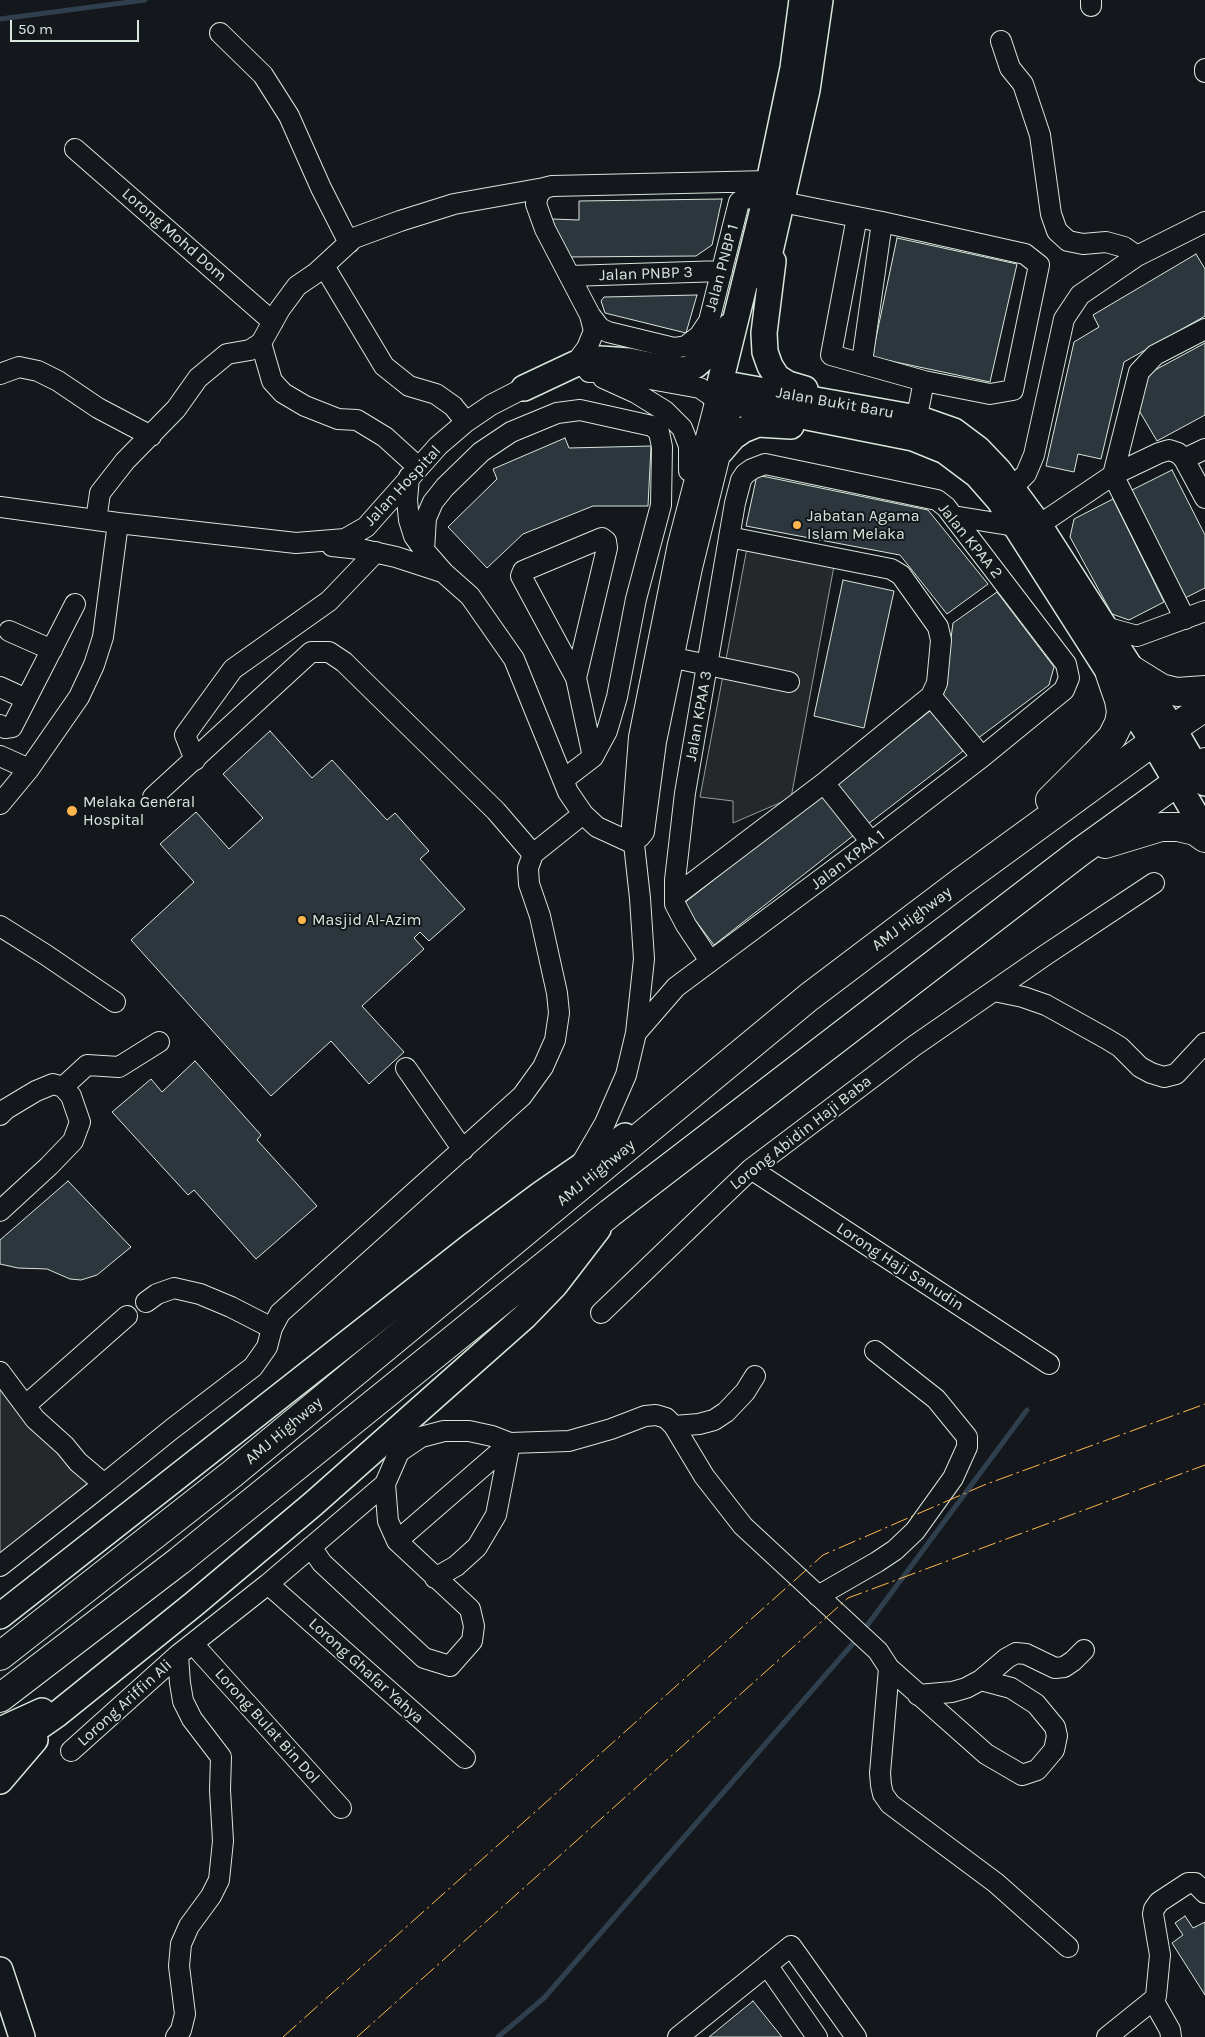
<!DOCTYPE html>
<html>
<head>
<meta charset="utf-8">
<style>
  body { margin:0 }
  #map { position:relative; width:1205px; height:2037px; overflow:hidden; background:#14181c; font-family:Karla,sans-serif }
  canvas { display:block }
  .scale { position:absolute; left:10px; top:20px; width:129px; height:22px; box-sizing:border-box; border:2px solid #d8e6dc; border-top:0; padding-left:6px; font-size:15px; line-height:18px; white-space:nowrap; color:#d8e6dc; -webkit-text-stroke:4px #14181c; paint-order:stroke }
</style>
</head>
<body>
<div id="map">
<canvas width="1205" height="2037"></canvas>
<div class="scale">50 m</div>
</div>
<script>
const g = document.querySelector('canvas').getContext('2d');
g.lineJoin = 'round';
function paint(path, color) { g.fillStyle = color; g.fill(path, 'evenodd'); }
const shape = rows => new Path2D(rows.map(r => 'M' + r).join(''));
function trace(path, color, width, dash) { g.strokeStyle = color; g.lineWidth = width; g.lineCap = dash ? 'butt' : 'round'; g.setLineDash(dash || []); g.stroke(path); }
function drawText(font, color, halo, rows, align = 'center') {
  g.font = font + ' Karla,sans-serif'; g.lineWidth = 4; g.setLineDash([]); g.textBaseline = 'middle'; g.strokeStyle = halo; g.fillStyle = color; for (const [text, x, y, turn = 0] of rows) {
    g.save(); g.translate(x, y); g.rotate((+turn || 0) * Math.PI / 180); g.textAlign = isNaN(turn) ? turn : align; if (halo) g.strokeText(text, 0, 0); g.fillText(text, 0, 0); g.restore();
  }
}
const parking = shape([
  [747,548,834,566,791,798,733,823,733,801,700,797,747,548],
  [0,1386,96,1486,0,1556,0,1386]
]);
paint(parking, '#24282b');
trace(parking, '#939e99', 1);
trace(shape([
  [0,19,145,0],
  [866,1627,1027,1410],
  [498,2037,544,1998,856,1640]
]), '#2f3f4d', 5);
const building = shape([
  [722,199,712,245,696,256,567,257,552,219,579,220,579,201,722,199],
  [897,238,1017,264,990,382,872,357,897,238],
  [1196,254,1205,269,1205,316,1124,362,1101,459,1078,454,1074,472,1046,466,1074,342,1099,327,1093,315,1196,254],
  [697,295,686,333,605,313,601,301,604,297,697,295],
  [1205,343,1205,415,1157,441,1137,407,1144,376,1205,343],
  [565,438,569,448,651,446,648,506,593,506,523,534,487,568,448,527,497,479,493,469,565,438],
  [1172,470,1205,535,1205,588,1181,600,1126,493,1172,470],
  [757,475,928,510,988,584,947,614,900,555,746,526,757,475],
  [1113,499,1164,602,1129,620,1112,614,1070,537,1074,519,1113,499],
  [843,580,894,591,864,728,814,716,843,580],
  [997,592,1054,667,1049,685,977,739,943,699,953,623,997,592],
  [930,711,963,751,868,824,836,784,930,711],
  [270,731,312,778,332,760,387,820,395,813,429,851,420,859,465,909,429,941,420,932,414,938,424,949,362,1006,404,1052,369,1084,331,1041,271,1096,131,940,194,882,160,844,196,812,229,849,263,818,223,774,270,731],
  [822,795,854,835,714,945,683,904,822,795],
  [195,1061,261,1135,257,1140,317,1206,256,1259,194,1190,188,1195,112,1112,151,1079,162,1092,195,1061],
  [68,1181,131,1247,97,1275,81,1280,70,1279,47,1269,18,1268,0,1264,0,1240,68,1181],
  [1185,1916,1193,1928,1205,1922,1205,1995,1172,1943,1183,1935,1175,1923,1185,1916],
  [753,2001,782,2037,709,2037,753,2001]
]);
paint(building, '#2c363c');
trace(building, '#d8e6dc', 1);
const minor = shape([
  [1091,0,1091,6],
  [220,33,263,75,289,116,321,188,349,243],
  [1001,41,1010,68,1023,84,1040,135,1051,214,1057,231,1068,241,1083,244,1106,242,1124,247,1137,256],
  [1205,69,1205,72],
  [75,149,273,322],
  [782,202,882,222,1025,254,1039,265,1013,390,990,394,924,381,831,355,857,217],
  [324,266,384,366,409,386,436,394,453,406,466,422],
  [570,276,722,271],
  [590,315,600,328,608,332,674,348,686,346,699,336,709,321,739,202,743,199,751,198,759,201,762,214],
  [261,343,272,381,283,393,305,406,338,419,357,420,385,437,418,467],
  [862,362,882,222],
  [575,364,587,348,594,331,590,315,545,229,536,204,538,195,544,188,552,186,769,181],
  [0,374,19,367,38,371,58,381,98,408,151,436],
  [603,378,636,393,665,411,682,428,689,446,689,471],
  [914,431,924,381],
  [1184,459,1205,449],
  [409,477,407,500,409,520,414,536,424,550,444,573,470,596,514,659,568,792,583,814,597,827,634,844],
  [1002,498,1026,474,1034,455,1064,319,1080,295,1137,256,1205,222],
  [0,507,118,523,296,543,345,539,366,527,438,446,466,422,491,405,524,388,536,384],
  [953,516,1015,526],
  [96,520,100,493,125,461,176,409,198,378,227,354,250,350,261,343,280,309,297,286,316,273,354,238,400,221,454,204,544,188],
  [1039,525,1113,475,1159,453,1169,450,1178,453,1184,459,1205,498],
  [332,546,360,549,396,557,442,572],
  [424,550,426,518,433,502,445,487,481,452,511,432,557,413,580,410,652,426,659,432,662,447,661,505,636,599,617,697,607,731,593,757,563,780],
  [1185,619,1113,475,1139,372,1155,355,1205,329],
  [1105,627,1137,636,1205,611],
  [9,631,52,650],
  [660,655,789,682],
  [576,678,607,548,606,541,602,538,523,571,521,576,576,678,593,757],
  [0,687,26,699],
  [931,696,982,757],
  [0,725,5,728,12,727,75,604],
  [0,756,29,769],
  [195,760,185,735,233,669,329,601,376,552],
  [824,783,871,842],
  [153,797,311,652,329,652,344,662,496,811,533,854],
  [0,804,29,769,79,697,94,665,103,637,118,523],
  [640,837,644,832,656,742,692,568,733,402],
  [675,896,824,783,931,696,937,683,941,640,938,627,901,575,891,569,729,537],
  [0,926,46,955,115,1002],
  [994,991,1023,997,1046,1005,1107,1039,1120,1047,1140,1067,1151,1073,1164,1077,1176,1074,1205,1043],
  [636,1033,676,987,871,842,982,757,1064,690,1069,678,1066,664,946,507,937,500,765,464,752,469,745,474,741,480,735,503,685,793,675,880,675,904,686,925,710,961],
  [406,1068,463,1150],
  [63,1087,87,1065,119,1067,159,1042],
  [0,1115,6,1109,36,1091,53,1084,63,1087,71,1096,80,1122,73,1141,49,1166,0,1211],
  [580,1166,605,1123,626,1075,636,1033,644,959,640,898,632,826,639,737,678,544,716,399,700,388,611,372,589,372],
  [751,1169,1049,1364],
  [146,1302,157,1294,174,1288,200,1294,231,1307,272,1328],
  [601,1313,751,1169,914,1046,1047,954,1154,883],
  [0,1372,35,1419,65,1446,78,1462,104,1484,172,1429,253,1367,267,1347,272,1328,280,1313,522,1096,543,1067,555,1040,559,1013,557,993,540,916,529,884,528,868,533,854,583,814],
  [26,1405,127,1316],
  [674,1426,699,1424,714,1420,726,1412,745,1392,755,1376],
  [399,1452,421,1437,444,1431,469,1431,492,1436,510,1443,569,1441,611,1429,645,1416,656,1415,666,1418,674,1426,704,1476,743,1526,878,1651,889,1668,986,1754,1022,1775,1037,1770,1054,1750,1057,1736,1055,1727,1036,1704,1011,1688,981,1680],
  [397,1541,510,1443,496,1515,477,1547,456,1566,435,1578],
  [311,1547,322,1563,424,1658,450,1666,472,1641,474,1626,470,1609,397,1541,388,1521,385,1484],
  [0,1566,104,1484],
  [268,1584,465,1758],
  [818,1596,877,1562,895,1550,915,1531,953,1478,967,1447,967,1437,936,1399,875,1351],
  [193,1644,341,1808],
  [889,1668,880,1773,881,1785,883,1794,890,1804,996,1883,1068,1947],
  [918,1695,952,1692,966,1688,981,1680,1007,1658,1016,1653,1026,1654,1055,1668,1064,1667,1073,1661,1084,1650],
  [71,1751,178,1655],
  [767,1965,817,2037],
  [1153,2000,1170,2030,1171,2037],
  [176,2037,181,2030,185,2014,179,1966,181,1944,189,1926,211,1896,219,1880,223,1841,220,1790,221,1757,192,1719,183,1701,180,1683,178,1655,268,1584,385,1484,399,1452,390,1443],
  [678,2037,791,1946,856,2037],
  [1107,2037,1153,2000,1156,1996,1160,1955,1153,1914,1154,1909,1159,1902,1188,1883,1195,1883,1205,1893]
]);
const major = shape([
  [802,0,793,68,765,201,716,399,913,438,945,451,977,475,999,500,1110,674,1153,742,1205,831],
  [773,261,764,333,765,352,770,366,777,377,788,384,805,389],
  [764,278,807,90,820,0],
  [720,383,917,418,954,431,978,449,999,471,1039,525,1132,670,1173,728,1205,783],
  [524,388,575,364,600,359,629,361,670,369,686,370,696,365,715,348,725,337,730,326],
  [721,451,733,437,743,430,758,424,791,426],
  [0,1616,471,1246,541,1194,625,1136],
  [0,1730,42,1711],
  [0,1754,56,1715,194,1604,313,1504,524,1317,555,1285,598,1229],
  [0,1781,35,1740],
  [0,1970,22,2037]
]);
const highway = shape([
  [1132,670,1161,688,1177,692,1205,690],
  [1050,800,1095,755,1112,737,1119,723,1121,712,1119,700,1110,674],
  [1105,844,1161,827,1178,827,1195,831,1205,838],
  [0,1656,232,1474,809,997,961,882,1153,742,1205,707],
  [0,1698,179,1561,610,1213,1080,852,1205,762]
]);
trace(minor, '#d8e6dc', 22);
trace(major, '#d8e6dc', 28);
trace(highway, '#d8e6dc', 30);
trace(minor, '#14181c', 20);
trace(major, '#14181c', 25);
trace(highway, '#14181c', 28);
trace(shape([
  [283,2037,823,1555,984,1485,1205,1404],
  [357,2037,848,1598,1205,1465]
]), '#ffb74d', 1, [18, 4, 2.5, 4]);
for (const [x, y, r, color] of [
  [797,525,5,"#ffb74d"],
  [72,811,6,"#ffb74d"],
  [302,920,5,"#ffb74d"]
]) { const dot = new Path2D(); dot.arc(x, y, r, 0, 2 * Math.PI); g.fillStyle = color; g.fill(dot); trace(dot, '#14181c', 2); }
drawText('16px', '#d8e6dc', '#14181c', [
  ["Lorong Mohd Dom",174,235,41],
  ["Jalan PNBP 1",722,268,-75],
  ["Jalan PNBP 3",646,274,-2],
  ["Jalan Bukit Baru",835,403,10],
  ["Jalan Hospital",403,486,-47],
  ["Jalan KPAA 2",970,541,51],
  ["Jalan KPAA 3",699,716,-80],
  ["Jalan KPAA 1",848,860,-37],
  ["AMJ Highway",912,919,-37],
  ["Lorong Abidin Haji Baba",801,1133,-38],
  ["AMJ Highway",596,1173,-39],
  ["Lorong Haji Sanudin",900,1267,33],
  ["AMJ Highway",284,1431,-40],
  ["Lorong Ghafar Yahya",366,1671,42],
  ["Lorong Ariffin Ali",125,1703,-42],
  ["Lorong Bulat Bin Dol",267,1726,48]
]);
drawText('16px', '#d8e6dc', '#14181c', [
  ["Jabatan Agama",807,516],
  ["Islam Melaka",807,534],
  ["Melaka General",83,802],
  ["Hospital",83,820],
  ["Masjid Al-Azim",312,920]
], 'left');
</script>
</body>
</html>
